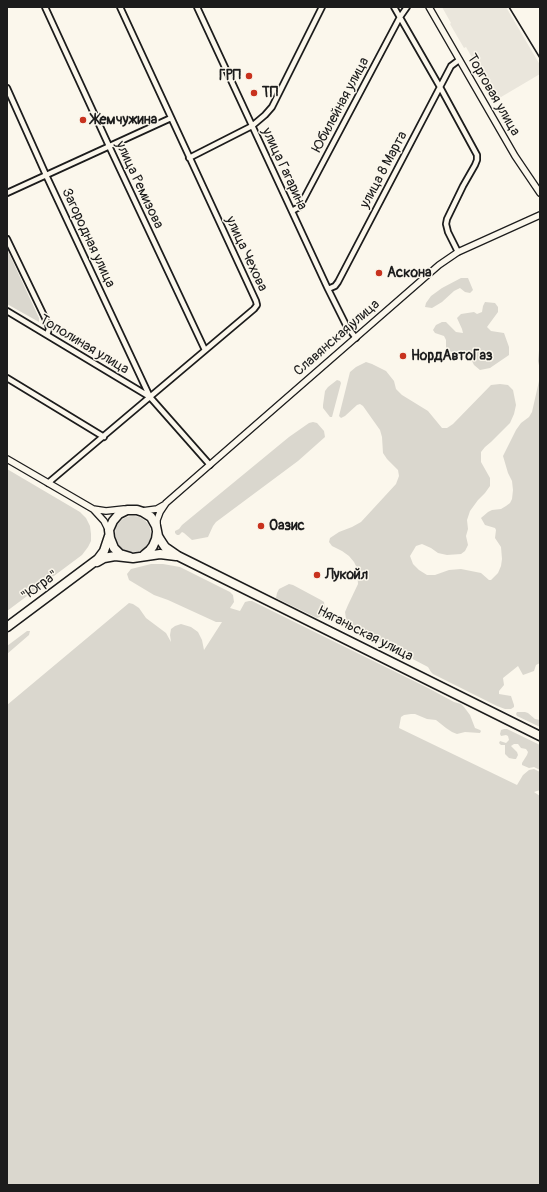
<!DOCTYPE html>
<html>
<head>
<meta charset="utf-8">
<style>
  body { margin:0 }
  #map { position:relative; width:547px; height:1192px; overflow:hidden; background:#fbf7ec; font-family:Pangolin,sans-serif }
  canvas { display:block }
  .frame { position:absolute; inset:0; border:8px solid #1c1c1c; pointer-events:none }
</style>
</head>
<body>
<div id="map">
<canvas width="547" height="1192"></canvas>
<div class="frame"></div>
</div>
<script>
const g = document.querySelector('canvas').getContext('2d');
g.lineJoin = 'round';
function paint(path, color) { g.fillStyle = color; g.fill(path, 'evenodd'); }
const shape = rows => new Path2D(rows.map(r => 'M' + r).join(''));
function trace(path, color, width, dash) { g.strokeStyle = color; g.lineWidth = width; g.lineCap = dash ? 'butt' : 'round'; g.setLineDash(dash || []); g.stroke(path); }
function drawText(font, color, halo, rows, align = 'center') {
  g.font = font + ' Pangolin,sans-serif'; g.lineWidth = 3; g.setLineDash([]); g.textBaseline = 'middle'; g.strokeStyle = halo; g.fillStyle = color; for (const [text, x, y, turn = 0] of rows) {
    g.save(); g.translate(x, y); g.rotate((+turn || 0) * Math.PI / 180); g.textAlign = isNaN(turn) ? turn : align; if (halo) g.strokeText(text, 0, 0); g.fillText(text, 0, 0); g.restore();
  }
}
paint(shape([
  [442,7,506,7,540,65,540,74,496,100,466,47,464,48,450,24,451,23]
]), '#eae6dc');
paint(shape([
  [7,249,39,318,39,322,7,304],
  [461,278,468,278,473,290,470,293,465,292,460,288,454,291,442,302,432,308,425,307,426,303,431,296,442,288],
  [485,302,495,303,498,307,498,312,487,327,491,331,504,333,509,347,509,355,490,368,480,370,474,365,471,359,451,352,446,348,446,340,444,336,435,333,433,330,436,325,442,322,446,322,456,332,463,333,462,329,457,318,461,314,474,312,477,314,482,312,483,306],
  [540,340,540,663,536,665,534,671,523,675,518,666,503,678,504,685,499,691,499,694,511,696,514,705,514,707,511,709,505,709,497,706,433,674,431,672,428,667,355,629,346,619,345,612,348,605,358,584,357,568,354,562,349,556,342,551,332,546,329,542,330,538,339,532,352,527,361,522,396,484,399,476,398,470,387,459,383,453,382,437,380,430,363,406,360,404,357,405,345,416,341,418,339,416,350,372,356,367,366,362,372,364,386,371,394,381,396,389,402,395,428,411,442,428,447,428,453,424,491,385,500,384,508,385,513,390,516,405,514,414,510,423,491,442,485,447,481,452,481,462,490,478,490,486,485,493,478,500,470,511,467,520,468,529,466,536,468,545,465,551,461,554,447,555,438,553,431,548,422,544,416,546,410,556,413,564,419,570,427,575,435,575,449,570,461,569,481,573,489,580,491,580,498,573,501,566,502,559,501,547,495,538,496,530,495,528,485,525,481,518,488,512,492,510,501,509,506,506,510,503,512,499,513,490,512,481,508,473,503,456,516,430,521,423,529,417,532,412,539,381,540,370,538,361],
  [337,380,340,381,341,383,332,417,330,417,323,408,323,405,325,391,328,387],
  [313,422,317,423,324,431,325,437,298,461,216,522,213,526,208,537,192,540,184,533,182,532,179,535,177,535,175,533,175,531,179,529,182,525,289,437,309,423],
  [7,469,80,512,86,518,90,526,91,534,91,541,88,547,82,555,7,611],
  '115 534a18 18 0 1 1 36 0a18 18 0 1 1-36 0Z',
  [151,564,163,564,180,567,230,592,233,595,234,602,230,608,240,611,245,602,249,601,252,601,428,688,454,702,461,704,464,707,470,715,475,728,480,730,481,731,480,733,465,732,457,734,452,732,446,728,436,720,427,719,415,714,411,714,404,715,401,717,399,728,517,785,523,775,529,770,534,769,540,772,540,790,534,792,540,796,540,1185,7,1185,7,705,129,603,133,604,139,608,146,618,166,633,171,642,170,635,171,629,175,626,181,624,191,627,198,632,202,640,204,650,222,622,216,622,168,600,154,595,129,580,127,574,131,569],
  [289,584,293,585,321,600,324,602,325,609,320,617,317,618,276,598,277,593,279,589],
  [27,631,30,631,29,635,7,654,7,646],
  [517,712,525,712,528,713,535,719,540,720,540,727,517,716,516,714],
  [504,729,507,729,540,745,540,770,534,767,529,768,522,765,522,763,527,755,528,752,526,749,521,748,518,744,514,744,511,746,517,752,518,755,516,759,514,759,509,758,505,754,505,745,501,745,499,743,500,741,506,743,509,740,508,736,506,735,501,736,500,734,501,730]
]), '#dad7ce');
const minor = shape([
  [45,7,109,146,205,350],
  [197,7,328,289,346,325,356,338],
  [394,7,440,87,477,155,477,160,475,165,463,186,447,219,446,224,448,232,458,252],
  [7,88,46,175,150,397,210,465],
  [189,158,252,126,265,115,272,107,322,7],
  [7,193,171,118],
  [292,211,299,207,301,204,400,17,407,7],
  [7,239,48,324,49,329,47,335],
  [328,289,335,286,338,282,440,87,451,66,459,60],
  [7,311,150,397],
  [7,378,104,437],
  [48,483,254,309,257,305,256,301,120,7]
]);
const tertiary = shape([
  [429,7,515,156,540,193],
  [7,459,93,509,104,521,109,531],
  [93,509,106,511,124,509],
  [142,511,157,509,164,505],
  [157,525,157,520,160,512,166,503,439,265,458,252,540,215]
]);
const trunk = shape([
  [144,555,150,550,153,546,156,539,157,532],
  [130,557,120,554,114,548,110,538,109,530,113,521,119,514,127,510,137,510,143,512,151,517,156,526,158,536,161,541,165,547,178,556,540,736],
  [97,562,104,558,115,556,133,558,160,554,176,556],
  [7,627,98,559,104,551,109,536]
]);
trace(minor, '#1c1c1c', 8);
trace(tertiary, '#1c1c1c', 8);
trace(trunk, '#1c1c1c', 11);
trace(minor, '#fbf7ec', 4.5);
trace(tertiary, '#fbf7ec', 5.5);
trace(trunk, '#fbf7ec', 8);
trace(shape([
  [509,7,540,58]
]), '#1c1c1c', 1.5);
for (const [x, y, r, color] of [
  [249,76,4,"#c8321e"],
  [254,93,4,"#c8321e"],
  [83,120,4,"#c8321e"],
  [379,273,4,"#c8321e"],
  [403,356,4,"#c8321e"],
  [261,526,4,"#c8321e"],
  [317,575,4,"#c8321e"]
]) { const dot = new Path2D(); dot.arc(x, y, r, 0, 2 * Math.PI); g.fillStyle = color; g.fill(dot); trace(dot, '#fbf7ec', 1.5); }
drawText('bold 14px', '#1c1c1c', '#fbf7ec', [
  ["ГРП",241,76,"right"],
  ["ТП",262,93],
  ["Жемчужина",91,120],
  ["Аскона",387,273],
  ["НордАвтоГаз",411,356],
  ["Оазис",269,526],
  ["Лукойл",325,575]
], 'left');
drawText('14px', '#1c1c1c', '#fbf7ec', [
  ["Торговая улица",493,95,60],
  ["Юбилейная улица",341,105,-62],
  ["улица Гагарина",284,169,65],
  ["улица 8 Марта",384,170,-62],
  ["улица Ремизова",139,185,65],
  ["Загородная улица",88,238,65],
  ["улица Чехова",246,254,65],
  ["Славянская улица",337,338,-41],
  ["Тополиная улица",84,345,31],
  ["\"Югра\"",40,586,-36],
  ["Няганьская улица",365,634,27]
]);
</script>
</body>
</html>
